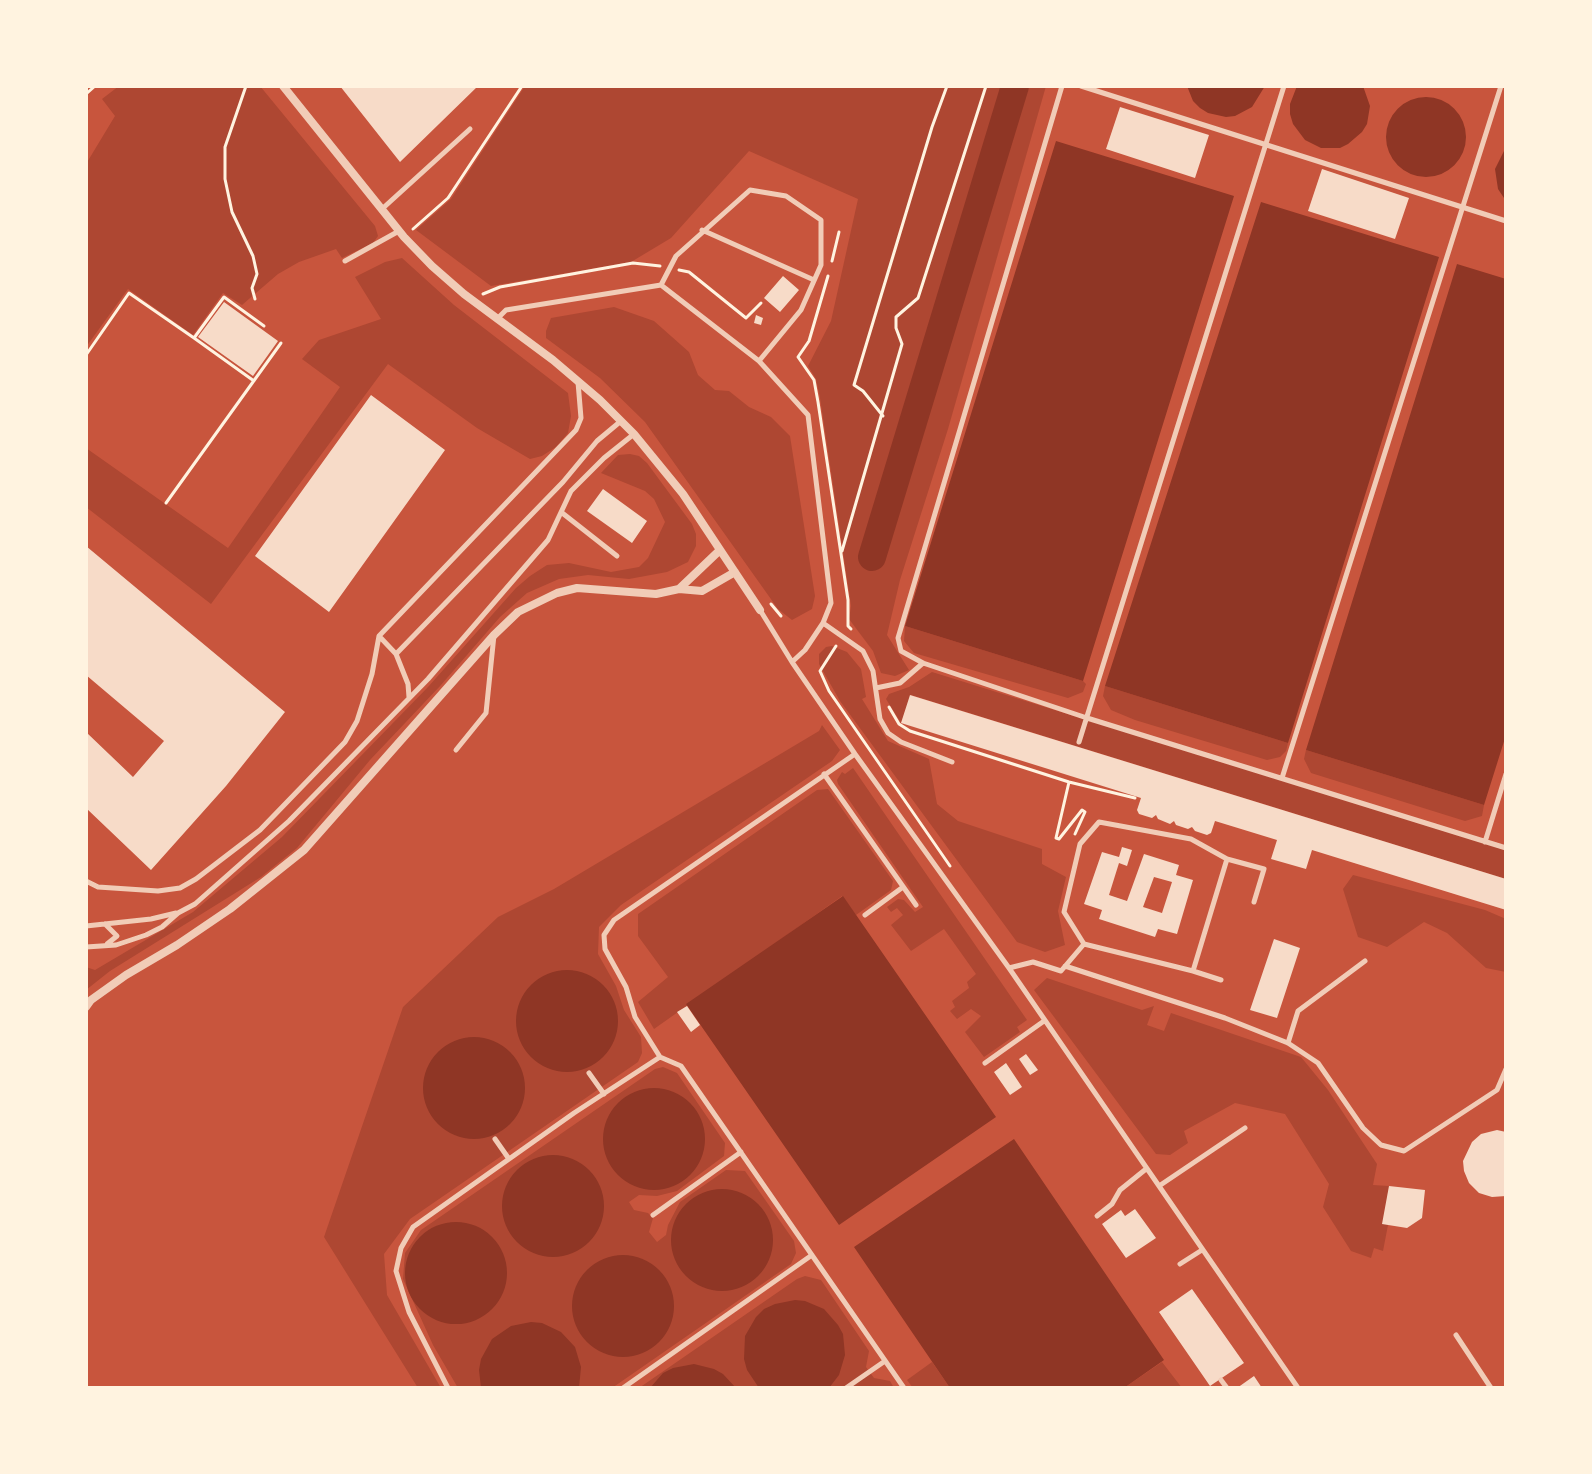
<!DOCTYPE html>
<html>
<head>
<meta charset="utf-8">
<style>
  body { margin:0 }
  #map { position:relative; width:1592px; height:1474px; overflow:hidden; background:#c8553d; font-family:Signika,sans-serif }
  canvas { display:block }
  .frame { position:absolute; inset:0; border:88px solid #fff3e0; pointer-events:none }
</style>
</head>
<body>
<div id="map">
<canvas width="1592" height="1474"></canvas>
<div class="frame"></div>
</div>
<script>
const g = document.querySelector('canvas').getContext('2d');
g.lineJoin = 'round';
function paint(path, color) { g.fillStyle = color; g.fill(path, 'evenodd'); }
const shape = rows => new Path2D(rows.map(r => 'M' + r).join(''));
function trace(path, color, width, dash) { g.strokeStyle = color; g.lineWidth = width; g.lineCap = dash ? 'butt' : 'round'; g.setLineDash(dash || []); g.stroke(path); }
paint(shape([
  [119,86,260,86,375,226,378,236,373,243,342,258,336,249,299,262,278,274,242,305,223,293,193,335,128,289,86,347,86,164,115,116,102,99],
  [525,86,1046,86,948,429,900,580,887,635,909,670,895,676,881,673,873,651,849,619,851,606,820,398,816,379,808,366,831,321,858,199,749,151,671,238,631,262,491,286,416,230,451,199],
  [402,258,454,305,568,393,571,416,568,433,556,447,542,456,530,459,477,428,388,364,211,604,86,507,86,448,228,548,340,387,302,359,319,340,381,319,355,277,385,262],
  [614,307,654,321,689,352,698,375,715,390,729,391,749,407,771,417,790,436,815,596,812,609,792,620,778,609,645,422,600,378,546,338,546,331,551,318],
  [630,454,639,456,647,463,692,524,696,534,696,546,688,562,667,572,629,579,588,575,559,579,527,593,500,617,441,685,370,760,297,848,261,877,110,971,86,990,86,967,95,970,193,912,282,837,428,687,516,588,530,576,547,565,569,563,611,572,639,567,648,558,665,522,654,499,645,491,601,473,618,455],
  [905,626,1083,681,1086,684,1083,692,1068,698,914,653,904,641],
  [832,646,847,652,861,669,866,697,862,699,888,741,929,759,937,804,958,821,1042,849,1042,864,1066,877,1058,911,1065,945,1045,952,1017,942,840,701,819,664,819,654,826,647],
  [932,672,1506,850,1506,879,911,695,901,723,886,699,889,694,909,687],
  [1105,686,1288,743,1286,751,1280,757,1267,760,1135,720,1111,710,1103,696],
  [822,725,840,750,832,761,621,905,599,927,598,954,616,986,624,1010,641,1037,642,1053,638,1062,410,1219,384,1254,387,1295,441,1388,418,1388,324,1237,403,1007,498,917,554,889,819,731],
  [1306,750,1484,805,1482,816,1465,821,1311,773,1304,759],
  [853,768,1027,1020,1017,1027,1020,1032,984,1057,965,1032,981,1016,971,1009,957,1019,950,1011,955,1007,952,1001,969,988,967,982,976,974,944,929,911,951,891,925,903,915,897,908,891,912,887,907,898,899,904,900,915,912,923,907,838,784,837,780,842,772,845,774],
  [828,789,893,881,891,890,856,915,842,896,654,1029,638,1002,668,977,638,936,638,914,817,790],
  [1353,875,1485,910,1506,919,1506,972,1486,968,1447,933,1424,922,1387,947,1358,937,1343,889],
  [1047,978,1142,1010,1154,1006,1147,1025,1164,1031,1171,1013,1301,1057,1328,1090,1377,1164,1373,1185,1389,1186,1383,1223,1388,1225,1383,1251,1374,1248,1371,1258,1351,1251,1323,1207,1329,1184,1285,1114,1235,1103,1184,1131,1188,1143,1170,1155,1156,1154,1034,990],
  [663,1067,677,1073,725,1143,724,1156,677,1191,657,1196,639,1195,629,1202,634,1210,648,1213,653,1218,649,1232,657,1242,666,1235,668,1225,680,1202,726,1170,745,1171,794,1241,796,1253,791,1264,612,1388,458,1388,433,1345,403,1279,405,1253,421,1230,655,1069],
  [805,1276,821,1280,869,1351,866,1367,874,1378,890,1381,894,1388,639,1388,797,1279],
  [932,1362,950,1388,913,1388,907,1380],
  [1162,1362,1182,1388,1124,1388]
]), '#ae4732');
paint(shape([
  [1187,86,1265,86,1252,107,1235,116,1226,117,1208,113,1200,108,1193,101],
  [1297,86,1363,86,1370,106,1367,124,1362,132,1348,144,1340,148,1321,148,1305,140,1293,124,1290,114,1290,104],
  '1386 137a40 40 0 1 1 80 0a40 40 0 1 1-80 0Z',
  [1056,141,1234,196,1083,681,905,626],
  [1506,147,1506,201,1498,189,1495,169],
  [1261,202,1439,257,1288,743,1105,686],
  [1457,264,1506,279,1506,735,1484,805,1306,750],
  [843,896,996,1117,839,1225,686,1004],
  '516 1021a51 51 0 1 1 102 0a51 51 0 1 1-102 0Z',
  '423 1088a51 51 0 1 1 102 0a51 51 0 1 1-102 0Z',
  '603 1139a51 51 0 1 1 102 0a51 51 0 1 1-102 0Z',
  [1014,1139,1164,1360,1124,1388,950,1388,854,1247],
  '502 1206a51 51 0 1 1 102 0a51 51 0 1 1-102 0Z',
  '671 1240a51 51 0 1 1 102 0a51 51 0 1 1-102 0Z',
  '405 1273a51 51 0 1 1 102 0a51 51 0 1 1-102 0Z',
  '572 1306a51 51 0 1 1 102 0a51 51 0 1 1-102 0Z',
  [795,1300,805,1301,824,1309,838,1325,843,1334,845,1355,839,1375,829,1388,759,1388,747,1370,744,1359,745,1336,756,1317,764,1309,775,1304],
  [531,1322,542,1323,561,1332,575,1347,581,1367,579,1388,481,1388,479,1370,481,1359,492,1339,511,1326],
  [694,1364,714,1369,723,1374,736,1388,650,1388,663,1373,673,1368]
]), '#8f3625');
trace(shape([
  [872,557,1015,86]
]), '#8f3625', 28);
paint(shape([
  [340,86,478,86,400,162],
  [1120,107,1209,135,1195,178,1106,149],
  [1322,169,1409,198,1395,239,1308,211],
  [783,276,799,290,780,312,764,298],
  [224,302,278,341,253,376,198,337],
  [756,315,763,318,761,325,754,323],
  [371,395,445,450,329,612,255,556],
  [603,489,647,521,632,543,587,511],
  [86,546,285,712,226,786,151,870,86,808,86,732,133,777,164,741,86,675],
  [910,695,1506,879,1506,910,1312,850,1306,869,1271,859,1277,840,1215,821,1211,833,1207,835,1195,831,1192,827,1188,829,1176,825,1174,821,1170,824,1158,819,1156,815,1152,818,1139,814,1137,810,1141,798,901,723],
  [1122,847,1132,850,1127,866,1119,863,1109,895,1127,901,1144,854,1179,865,1176,875,1193,880,1177,934,1158,929,1155,937,1099,919,1102,910,1084,904,1102,852,1119,857],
  [1154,877,1172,882,1162,913,1143,907],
  [1274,939,1300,948,1277,1018,1250,1010],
  [687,1006,700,1025,691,1032,677,1012],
  [1026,1054,1038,1070,1030,1075,1019,1059],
  [1006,1063,1022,1087,1010,1095,994,1072],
  [1497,1130,1506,1132,1506,1196,1492,1197,1479,1193,1469,1183,1464,1171,1463,1161,1472,1142,1481,1134],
  [1389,1186,1425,1190,1422,1218,1407,1228,1382,1224],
  [1135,1209,1156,1238,1126,1258,1102,1224,1121,1210,1125,1216],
  [1192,1289,1244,1363,1210,1386,1159,1312],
  [1254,1376,1262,1388,1237,1388]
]), '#f7dbc8');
trace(shape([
  [246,86,225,147,225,179,232,212,253,256,257,274,252,288,255,299],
  [86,94,95,86],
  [413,229,448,198,522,86],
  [832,261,839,232],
  [679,270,689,272,746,318,761,303],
  [828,276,809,341,798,357,814,380,818,402,848,600,848,626,851,629],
  [483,294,500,287,633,263,660,266],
  [86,355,129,293,194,338],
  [254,381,194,338,224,297,264,326],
  [883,416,863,391,854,385,932,127,947,86],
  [166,503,281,343],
  [842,551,902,344,896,328,896,317,918,298,986,86],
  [771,604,781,616],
  [836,646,820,671,829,691,950,866],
  [889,707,899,724,910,731,1069,782,1135,798],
  [1069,782,1056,838,1059,839,1082,810,1085,812,1075,834]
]), '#fff3e0', 3);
trace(shape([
  [1062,86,898,638,901,651,923,663,1087,718,1506,848],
  [1081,86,1506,221],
  [382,209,470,129],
  [702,230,814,280],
  [345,261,399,231],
  [661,285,676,256,750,190,786,196,821,220,821,265,801,310,759,361],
  [497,319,506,310,661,285,759,361,808,415,831,603,823,623,805,650,792,662],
  [561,512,617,556],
  [760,610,792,662,855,754,1009,968,1298,1388],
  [823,623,863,651,873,671,880,719,888,733,901,742,952,762],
  [396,654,563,482,597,441,621,421],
  [876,688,900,683,923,663],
  [409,697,408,684,396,654,379,636,576,430,581,418,578,382],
  [1079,742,1284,86],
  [456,750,486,713,494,635],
  [855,754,614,920,604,935,605,949,626,987,635,1017,660,1057,681,1066,904,1388],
  [824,774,916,905],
  [1282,778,1501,86],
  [1485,842,1506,774],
  [1227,859,1264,869,1254,902],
  [86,881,98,887,158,891,180,888,196,879,260,830,345,742,357,721,372,674,379,636],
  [865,915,903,887],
  [105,924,117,936,107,944],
  [86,926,151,919,176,913],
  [86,947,116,945,146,935,162,927,178,913,195,904,289,821,428,679,548,540,571,491,604,458,634,434],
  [1065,966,1225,1018,1288,1043,1318,1063,1363,1128,1381,1145,1404,1151,1497,1090,1506,1069],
  [1009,968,1033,962,1061,971,1084,944,1193,971,1227,859,1191,839,1099,822,1080,844,1064,912,1084,944],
  [1193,971,1221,980],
  [1288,1043,1298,1011,1365,961],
  [985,1063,1044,1021],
  [589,1073,604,1094],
  [495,1139,509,1159],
  [1159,1186,1245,1128],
  [653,1215,741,1152],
  [1097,1216,1112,1204,1120,1190,1146,1169],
  [1180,1264,1202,1250],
  [1456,1335,1491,1388],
  [1221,1380,1227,1388],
  [448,1388,409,1312,396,1271,401,1248,413,1227,574,1113,660,1057],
  [623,1388,812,1255],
  [846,1388,885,1361]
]), '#f1ccb7', 5);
trace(shape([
  [283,86,404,237,432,266,464,294,553,360,600,400,634,434,683,494,760,610],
  [679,589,720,550],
  [86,1007,91,1000,126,975,177,945,230,909,304,850,494,635,518,612,557,593,577,588,656,594,679,589,702,591,735,572]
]), '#f1ccb7', 8);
</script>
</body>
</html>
